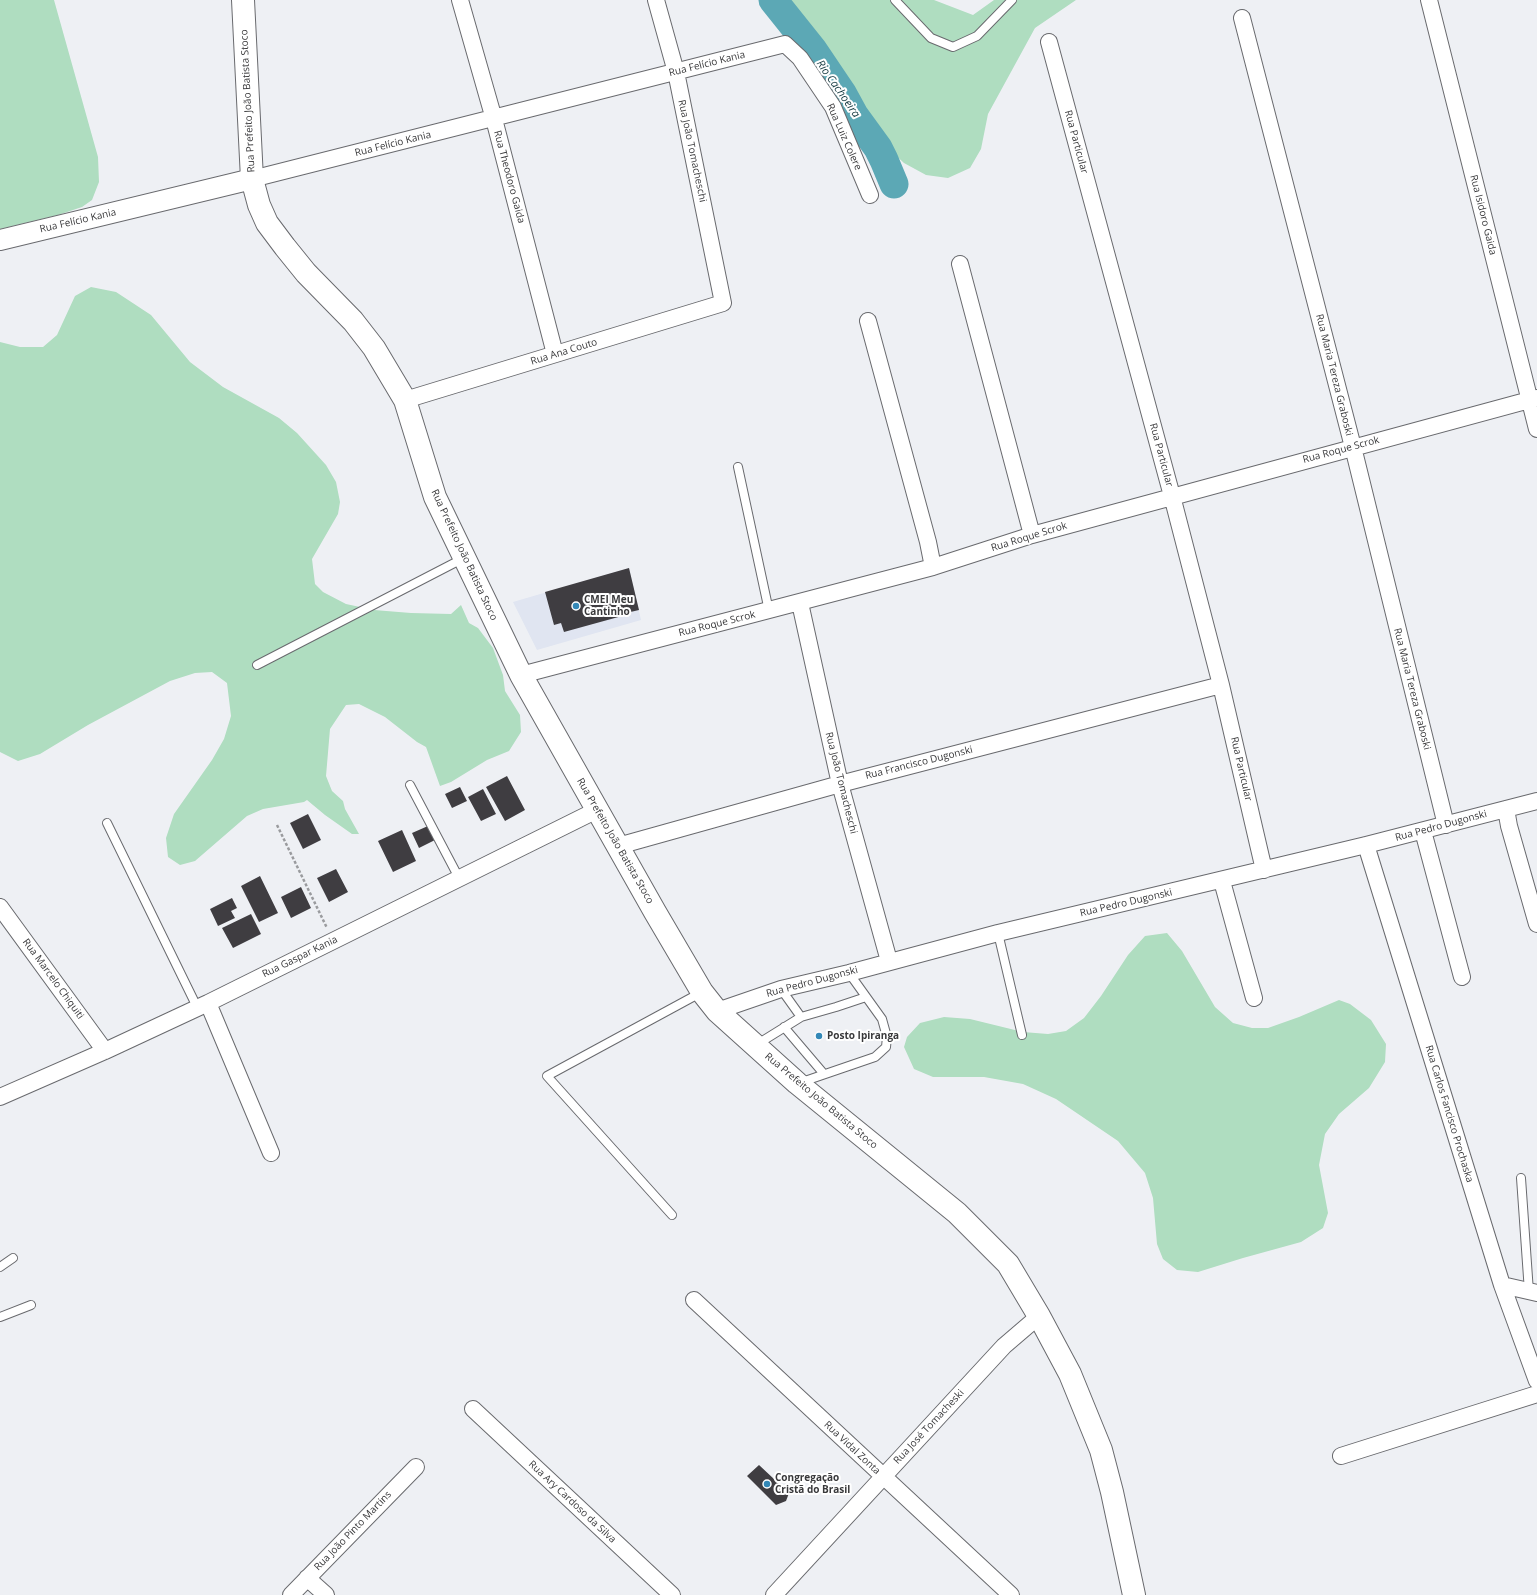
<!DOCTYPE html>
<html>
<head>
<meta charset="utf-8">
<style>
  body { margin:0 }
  canvas { display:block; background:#eef0f4 }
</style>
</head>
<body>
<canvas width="1537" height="1595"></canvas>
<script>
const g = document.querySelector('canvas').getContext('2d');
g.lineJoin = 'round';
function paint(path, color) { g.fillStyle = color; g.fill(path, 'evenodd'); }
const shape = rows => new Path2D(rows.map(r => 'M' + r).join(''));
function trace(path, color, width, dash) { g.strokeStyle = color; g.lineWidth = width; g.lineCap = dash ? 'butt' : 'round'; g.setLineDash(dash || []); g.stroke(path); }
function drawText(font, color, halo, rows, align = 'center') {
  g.font = font + ' "Open Sans",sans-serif'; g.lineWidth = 4; g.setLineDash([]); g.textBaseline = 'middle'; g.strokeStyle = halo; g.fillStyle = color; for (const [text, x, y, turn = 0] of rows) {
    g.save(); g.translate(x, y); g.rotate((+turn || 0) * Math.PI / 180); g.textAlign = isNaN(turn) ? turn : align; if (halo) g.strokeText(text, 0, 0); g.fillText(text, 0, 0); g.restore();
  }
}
paint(shape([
  [629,568,641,620,537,650,513,602]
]), '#e0e5f1');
paint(shape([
  [0,0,54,0,98,157,99,182,92,200,82,207,58,215,0,229],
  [780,0,934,0,973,15,994,0,1076,0,1035,28,988,114,981,149,970,168,948,178,926,175,904,163,890,150,863,116],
  [91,287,116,292,151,315,190,362,223,387,279,418,297,433,326,465,336,482,340,502,338,514,312,559,315,584,323,592,346,604,374,610,411,613,451,614,461,605,469,623,478,628,493,648,503,675,505,691,520,715,521,732,509,751,487,760,451,782,440,786,426,747,417,742,385,717,359,704,346,705,330,729,326,776,332,791,343,801,345,809,359,834,352,834,325,815,307,800,304,802,263,809,247,816,195,861,180,865,168,857,166,838,174,814,212,760,224,739,231,716,227,683,212,672,195,673,170,681,88,725,40,754,18,761,0,752,0,342,20,347,43,347,57,335,75,296],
  [1167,933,1182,951,1215,1007,1233,1023,1252,1028,1268,1028,1299,1017,1339,1000,1350,1004,1371,1020,1386,1044,1385,1062,1369,1088,1339,1114,1325,1134,1319,1165,1328,1213,1323,1228,1301,1242,1243,1258,1198,1272,1177,1270,1163,1259,1157,1244,1153,1198,1145,1173,1118,1141,1056,1099,1023,1084,984,1077,933,1077,914,1069,904,1047,907,1037,920,1023,944,1017,970,1019,1023,1032,1048,1034,1066,1031,1084,1018,1101,996,1128,955,1145,936]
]), '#afddc0');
trace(shape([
  [773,0,813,50,842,93,854,115,878,148,884,160,894,184]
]), '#5ca8b5', 29);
paint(shape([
  [629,568,639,610,622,614,622,616,564,632,561,623,554,625,545,592],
  [507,776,525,810,505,821,486,787],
  [460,787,467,801,452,808,445,794],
  [483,789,496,814,481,821,468,797],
  [308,814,321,840,303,849,290,823],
  [428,826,435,840,419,848,412,833],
  [402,830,416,861,393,872,378,841],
  [336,869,348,892,329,902,317,878],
  [260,876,278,913,259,922,241,886],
  [301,887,311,908,291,918,281,897],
  [232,898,237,908,231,911,235,918,218,926,210,909],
  [251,914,261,934,233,948,222,928],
  [759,1465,789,1493,786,1501,776,1505,747,1476]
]), '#3f3d41');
const service = shape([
  [895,0,931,38,953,47,977,36,1012,0],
  [738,467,769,611],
  [257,665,464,558],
  [410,785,459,878],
  [107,823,197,1007],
  [998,933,1022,1035],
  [781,989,801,1017],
  [784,1027,824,1074],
  [756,1045,801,1017,836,1007,866,997],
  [799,1083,875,1057,886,1047,887,1037,882,1019,849,973],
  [1521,1178,1529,1292],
  [672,1215,547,1076,702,992],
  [0,1267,13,1258],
  [0,1317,31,1305]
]);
const minor = shape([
  [460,0,494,119,555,354],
  [1429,0,1537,429],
  [1242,18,1353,447,1446,825],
  [1049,42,1172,496,1221,685,1264,870],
  [252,179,785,44,800,58,833,107,870,195],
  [960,264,1032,535],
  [868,321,928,542,933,567],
  [405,400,723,303,676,72,656,0],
  [800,603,840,784,889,961],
  [521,675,933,567,1032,535,1537,398],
  [1506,809,1509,826,1537,924],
  [1423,831,1462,977],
  [1366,845,1502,1285,1537,1381],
  [618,846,840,784,1221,685],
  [1222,881,1254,998],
  [0,907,105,1051],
  [208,1003,271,1153],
  [717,1011,781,989,849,973,998,933,1366,845,1537,801],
  [0,1097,105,1051,208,1003,597,810],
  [1502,1285,1537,1293],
  [694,1300,1011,1595],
  [473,1409,672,1595],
  [1341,1456,1537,1394],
  [307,1578,326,1595],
  [291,1595,416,1467],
  [774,1595,1004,1346,1039,1316]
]);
const tertiary = shape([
  [0,240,252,179]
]);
const secondary = shape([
  [243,0,252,179,259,205,267,223,285,247,306,273,353,321,374,348,405,400,435,497,521,675,655,912,702,992,717,1011,797,1083,957,1213,1008,1264,1039,1316,1070,1374,1101,1450,1112,1492,1134,1595]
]);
trace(service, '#696a6e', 10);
trace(minor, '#696a6e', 18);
trace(tertiary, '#696a6e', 22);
trace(secondary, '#696a6e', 24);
trace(shape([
  [277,825,327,928]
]), '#9a9b9e', 2.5, [3, 2]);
trace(service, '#fff', 8);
trace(minor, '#fff', 16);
trace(tertiary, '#fff', 20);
trace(secondary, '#fff', 22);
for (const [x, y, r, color] of [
  [576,606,4,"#3388b7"],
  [819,1036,4,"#3388b7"],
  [767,1484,4,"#3388b7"]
]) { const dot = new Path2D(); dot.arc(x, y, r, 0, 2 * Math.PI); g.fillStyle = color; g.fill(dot); trace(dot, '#fff', 1.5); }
drawText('10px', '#39393b', '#fff', [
  ["Rua Felício Kania",707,64,-14],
  ["Rua Prefeito João Batista Stoco",248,101,-93],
  ["Rua Luiz Colere",844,137,66],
  ["Rua Particular",1076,142,75],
  ["Rua Felício Kania",393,144,-14],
  ["Rua João Tomacheschi",692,151,78],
  ["Rua Theodoro Gaida",509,177,75],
  ["Rua Isidoro Gaida",1483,215,76],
  ["Rua Felício Kania",78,221,-13],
  ["Rua Ana Couto",564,352,-17],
  ["Rua Maria Tereza Graboski",1334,375,76],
  ["Rua Roque Scrok",1341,450,-15],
  ["Rua Particular",1161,455,75],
  ["Rua Roque Scrok",1029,537,-17],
  ["Rua Prefeito João Batista Stoco",464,555,65],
  ["Rua Roque Scrok",717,624,-14],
  ["Rua Maria Tereza Graboski",1412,689,76],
  ["Rua Francisco Dugonski",919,763,-14],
  ["Rua Particular",1241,769,77],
  ["Rua João Tomacheschi",841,783,76],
  ["Rua Pedro Dugonski",1441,826,-15],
  ["Rua Prefeito João Batista Stoco",615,841,60],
  ["Rua Pedro Dugonski",1126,903,-13],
  ["Rua Gaspar Kania",300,957,-26],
  ["Rua Marcelo Chiquiti",53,979,54],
  ["Rua Pedro Dugonski",812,982,-15],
  ["Rua Prefeito João Batista Stoco",821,1101,40],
  ["Rua Carlos Fancisco Prochaska",1449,1114,73],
  ["Rua José Tomacheski",929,1427,-47],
  ["Rua Vidal Zonta",852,1448,43],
  ["Rua Ary Cardoso da Silva",572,1502,43],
  ["Rua João Pinto Martins",353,1531,-46]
]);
drawText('bold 10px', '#39393b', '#fff', [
  ["CMEI Meu",584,600],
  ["Cantinho",584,612],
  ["Posto Ipiranga",827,1036],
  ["Congregação",775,1478],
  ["Cristã do Brasil",775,1490]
], 'left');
drawText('italic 11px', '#13383f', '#fff', [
  ["Rio Cachoeira",838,89,55]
]);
</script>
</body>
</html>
